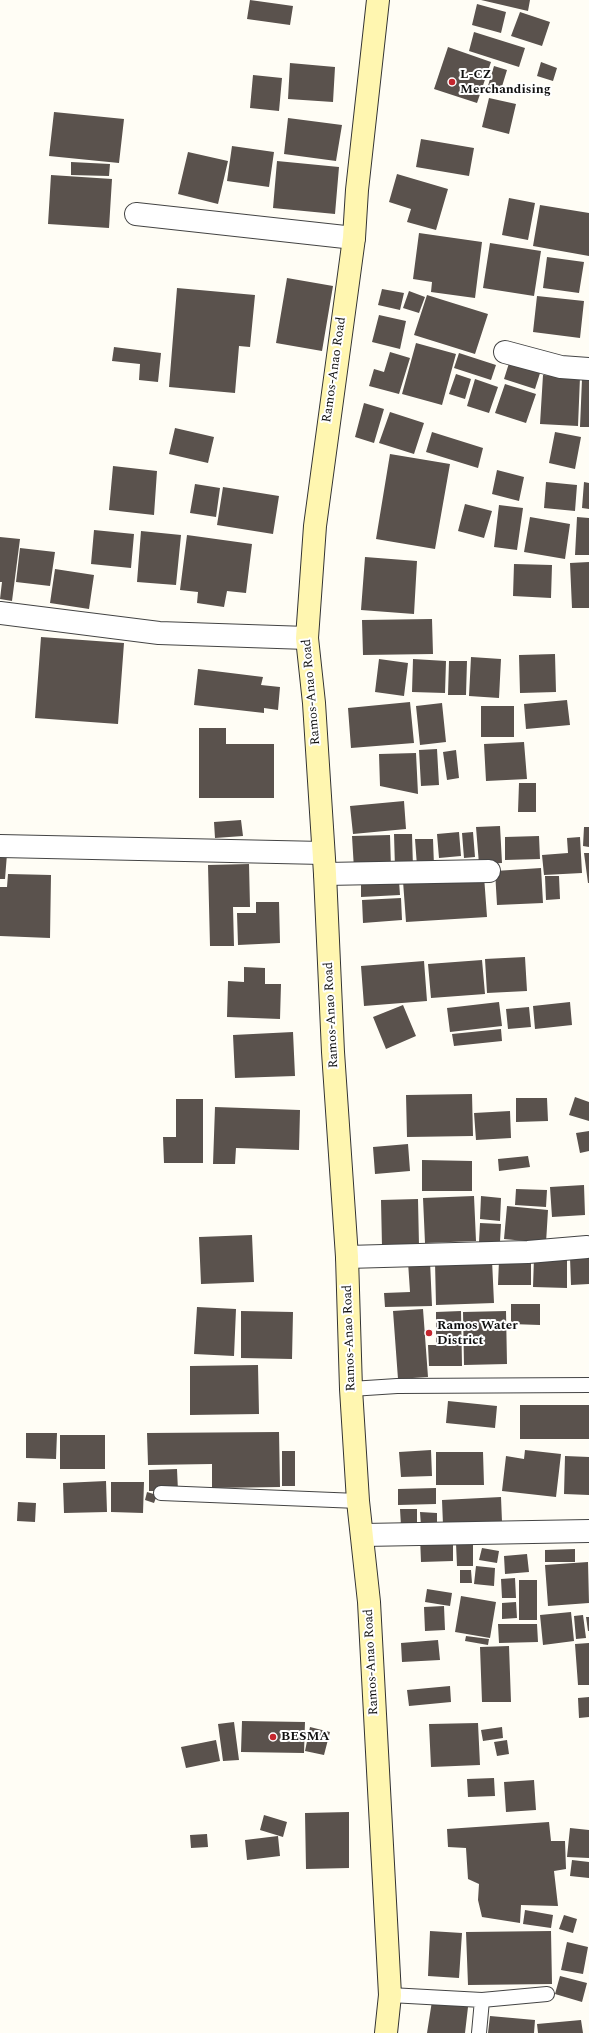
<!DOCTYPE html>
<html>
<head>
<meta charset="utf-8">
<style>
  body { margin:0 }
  canvas { display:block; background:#fffdf5 }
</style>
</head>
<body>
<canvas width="589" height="2033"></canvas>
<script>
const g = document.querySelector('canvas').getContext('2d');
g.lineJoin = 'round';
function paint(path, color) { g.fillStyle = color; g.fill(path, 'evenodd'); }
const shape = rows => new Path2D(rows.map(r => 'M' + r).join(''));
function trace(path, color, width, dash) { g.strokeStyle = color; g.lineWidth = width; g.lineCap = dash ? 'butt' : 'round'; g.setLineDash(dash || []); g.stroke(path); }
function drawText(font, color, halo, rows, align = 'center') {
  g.font = font + ' Spectral,serif'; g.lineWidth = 4; g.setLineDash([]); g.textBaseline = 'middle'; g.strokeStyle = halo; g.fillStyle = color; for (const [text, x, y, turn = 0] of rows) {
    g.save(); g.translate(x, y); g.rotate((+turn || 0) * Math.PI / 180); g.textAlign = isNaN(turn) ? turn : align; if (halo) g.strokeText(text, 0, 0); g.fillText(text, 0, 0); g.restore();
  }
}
paint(shape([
  [250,0,293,6,290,25,247,19],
  [481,0,530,0,528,11],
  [477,4,506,12,501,33,472,25],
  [520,12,550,22,542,46,511,36],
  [474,32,525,48,519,67,469,51],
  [448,47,491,62,477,103,434,89],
  [541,62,557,68,553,81,537,76],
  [290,63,335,67,333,102,288,99],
  [494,66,507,70,500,93,487,89],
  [253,75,282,78,279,111,250,108],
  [489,98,516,104,509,134,482,127],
  [54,112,124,119,119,163,49,156],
  [288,118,342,125,336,161,284,154],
  [421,139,474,148,469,176,416,167],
  [232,146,274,152,269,187,227,181],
  [188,152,228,161,218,204,178,194],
  [277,161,339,167,335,214,273,208],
  [71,162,110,164,109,176,71,175],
  [397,174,448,189,436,230,407,222,411,209,389,202],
  [51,175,112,179,109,228,48,224],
  [509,198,535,203,528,240,502,235],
  [540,205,589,213,589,256,533,246],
  [419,233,482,242,475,298,431,292,432,282,413,279],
  [490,243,541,251,534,296,483,288],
  [547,257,584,262,579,293,543,288],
  [287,278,333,286,322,351,276,343],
  [177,288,255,295,250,347,239,346,235,393,169,387],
  [382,289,404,293,400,310,378,305],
  [409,291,425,297,419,313,403,308],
  [427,295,488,314,475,354,414,335],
  [537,296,584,301,580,338,533,332],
  [379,315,406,321,400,349,372,342],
  [416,343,456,354,442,405,402,394],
  [114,347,161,353,158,382,139,380,140,364,112,361],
  [390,352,410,358,399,394,369,386,374,369,384,372],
  [459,353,496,365,491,380,454,368],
  [510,360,541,370,535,389,504,379],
  [456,374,471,379,465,399,449,394],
  [543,375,580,377,578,426,540,424],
  [475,379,498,387,489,413,467,406],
  [582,379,589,379,589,427,580,427],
  [505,384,536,394,526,423,495,413],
  [364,403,384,409,374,443,355,437],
  [390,412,424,423,414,454,379,443],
  [175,428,214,437,208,463,169,454],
  [432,432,483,448,478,468,426,452],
  [555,432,581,437,575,469,549,463],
  [390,454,450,464,435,549,376,539],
  [113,466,157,471,154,515,109,510],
  [497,470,524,477,519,501,492,494],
  [546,482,577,485,575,511,544,508],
  [584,482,589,483,589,509,582,508],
  [195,484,220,488,216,517,190,513],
  [223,487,279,496,273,534,217,525],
  [465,504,492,511,484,538,458,531],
  [499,505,523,508,517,550,494,547],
  [530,517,570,524,565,559,524,552],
  [577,517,589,518,589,555,575,555],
  [94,530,134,534,131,568,91,564],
  [141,531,181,535,176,585,137,582],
  [187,535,252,544,246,593,227,591,224,607,197,603,198,592,180,590],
  [0,537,20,539,12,601,0,599,2,582,0,582],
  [20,548,55,552,50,586,16,582],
  [365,557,417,561,414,614,361,610],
  [589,562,589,608,572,608,570,563],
  [514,564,552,565,551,598,513,596],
  [55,569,94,575,89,609,50,603],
  [432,619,433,654,363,655,362,620],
  [41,637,124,643,118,724,35,718],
  [555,654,556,692,520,693,519,655],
  [471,657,501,659,499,698,469,696],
  [379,659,408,663,404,696,375,692],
  [413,659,446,661,445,693,412,692],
  [449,661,467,661,466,695,448,695],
  [198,669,263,677,261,685,280,687,278,710,264,708,264,713,194,705],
  [567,700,570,725,526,729,524,704],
  [410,702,414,743,351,748,348,708],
  [442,703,446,742,420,745,416,706],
  [481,706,514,706,514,737,481,737],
  [199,728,226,728,226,744,274,744,274,798,199,798],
  [524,742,527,779,486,781,484,744],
  [437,749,439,785,421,786,419,750],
  [456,750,459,778,447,780,443,752],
  [416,753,418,794,380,786,379,754],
  [519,783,536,783,536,812,518,812],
  [404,801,406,829,353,834,350,806],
  [241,820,243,836,215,838,214,822],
  [500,826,502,863,479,864,476,827],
  [584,827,589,827,589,847,583,846],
  [459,832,461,856,439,858,437,834],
  [473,832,475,857,464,858,462,833],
  [394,834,412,834,413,868,395,868],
  [390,835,391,868,354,869,352,836],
  [539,836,540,859,505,860,505,837],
  [580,837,582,873,544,875,542,855,568,853,567,838],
  [415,839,433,839,434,866,417,866],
  [0,853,7,854,5,879,0,879],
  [584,853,589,853,589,883,588,883],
  [249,864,250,907,233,907,234,946,210,946,208,865],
  [541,868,543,903,497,905,495,871],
  [8,874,51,875,50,938,0,936,0,887,7,887],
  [484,876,487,917,406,922,403,881],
  [545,876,559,876,560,899,546,900],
  [399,881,400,895,361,897,361,882],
  [401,898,402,920,363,923,362,900],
  [256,902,279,902,280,943,238,945,237,913,256,913],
  [525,957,527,991,487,993,485,959],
  [482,960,485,994,431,998,428,964],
  [424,961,427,1001,364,1006,361,966],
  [244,967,265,968,265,984,281,984,280,1019,227,1017,228,981,244,982],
  [499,1002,502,1026,450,1032,447,1008],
  [570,1002,572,1025,535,1029,533,1006],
  [403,1005,416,1036,386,1049,373,1017],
  [529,1007,531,1027,508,1029,506,1009],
  [501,1029,502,1041,454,1046,452,1034],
  [293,1032,295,1076,235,1078,233,1035],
  [472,1094,473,1136,407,1137,406,1095],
  [575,1097,589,1102,589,1121,569,1115],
  [516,1098,547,1098,548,1121,516,1122],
  [176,1099,203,1099,203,1163,164,1163,163,1137,176,1137],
  [215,1107,300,1110,299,1150,236,1148,235,1164,213,1164],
  [510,1111,511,1138,476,1140,474,1113],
  [589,1131,589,1151,580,1153,576,1133],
  [408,1144,410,1171,375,1174,373,1147],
  [528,1156,530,1167,499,1171,498,1159],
  [422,1160,472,1161,472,1191,422,1191],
  [584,1185,585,1215,552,1217,550,1187],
  [516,1189,547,1190,546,1207,515,1205],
  [474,1196,476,1241,425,1243,423,1198],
  [481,1196,501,1198,500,1221,480,1219],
  [418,1199,419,1246,382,1247,381,1200],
  [507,1206,548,1210,546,1243,504,1239],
  [480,1223,501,1224,500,1242,479,1242],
  [252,1235,254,1282,201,1284,199,1237],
  [589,1256,589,1284,571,1285,570,1257],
  [534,1258,567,1259,567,1288,533,1287],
  [492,1260,494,1303,436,1305,435,1262],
  [499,1260,531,1260,531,1285,498,1285],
  [430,1261,432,1306,385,1307,384,1293,410,1292,408,1262],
  [511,1304,540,1304,540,1325,511,1324],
  [197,1307,236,1309,234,1356,194,1354],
  [423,1309,428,1377,398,1379,393,1311],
  [241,1311,293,1312,292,1359,241,1358],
  [461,1311,462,1366,429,1366,428,1345,436,1345,436,1312],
  [506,1311,507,1364,464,1365,463,1312],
  [258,1365,259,1414,190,1415,190,1366],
  [448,1401,497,1406,495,1428,446,1423],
  [520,1405,589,1405,589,1439,520,1439],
  [279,1432,280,1487,212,1488,212,1464,148,1465,147,1433],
  [26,1433,57,1433,56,1459,26,1458],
  [60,1435,105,1435,105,1469,60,1469],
  [431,1450,432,1476,401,1477,399,1452],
  [525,1450,561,1454,556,1497,502,1491,506,1456,524,1459],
  [282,1451,295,1451,295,1486,282,1486],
  [436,1452,483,1452,484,1485,436,1485],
  [565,1456,589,1457,589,1495,564,1494],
  [177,1469,178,1491,149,1491,149,1470],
  [106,1481,107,1512,64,1513,63,1483],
  [111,1482,144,1482,143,1513,111,1512],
  [436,1488,436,1504,398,1505,398,1489],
  [147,1492,157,1495,154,1503,145,1500],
  [501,1497,502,1522,443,1525,442,1500],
  [18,1502,36,1503,35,1522,17,1521],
  [400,1509,417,1509,417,1526,401,1526],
  [420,1512,437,1513,437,1526,421,1526],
  [420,1537,453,1537,453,1561,421,1562],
  [456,1543,473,1543,473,1566,457,1566],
  [482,1548,499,1551,497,1563,479,1560],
  [575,1549,575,1562,545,1562,545,1550],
  [527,1554,529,1572,505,1574,504,1556],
  [588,1562,589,1603,548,1606,545,1565],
  [476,1566,495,1568,494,1586,474,1584],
  [460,1570,471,1570,472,1583,460,1583],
  [515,1578,516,1598,502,1598,501,1579],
  [519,1580,537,1580,537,1620,519,1620],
  [427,1589,452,1593,450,1606,425,1602],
  [461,1596,496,1602,490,1638,455,1632],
  [516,1602,517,1618,502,1619,502,1603],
  [444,1606,445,1630,425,1631,424,1607],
  [571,1612,574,1641,543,1645,540,1615],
  [583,1615,586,1638,576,1639,574,1616],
  [586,1617,589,1617,589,1631,588,1631],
  [498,1624,537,1624,538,1642,499,1643],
  [466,1636,489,1639,488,1645,465,1641],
  [438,1640,440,1660,402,1662,401,1643],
  [589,1643,589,1685,578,1685,575,1644],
  [509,1646,511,1702,482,1702,480,1647],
  [450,1686,451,1702,409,1706,407,1690],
  [589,1697,589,1717,579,1718,578,1698],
  [242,1721,305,1722,304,1753,241,1752],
  [234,1722,239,1760,223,1761,218,1724],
  [478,1723,480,1765,431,1767,429,1724],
  [310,1727,330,1732,324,1755,305,1751],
  [502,1727,503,1738,483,1741,481,1730],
  [216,1740,220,1761,186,1768,181,1747],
  [507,1740,509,1754,497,1756,494,1742],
  [494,1778,495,1796,468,1797,467,1779],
  [534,1780,536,1810,506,1812,504,1782],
  [349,1812,349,1868,306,1869,305,1813],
  [264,1815,287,1822,283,1837,260,1830],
  [549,1822,551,1841,565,1841,566,1869,554,1871,558,1906,521,1905,520,1923,482,1917,478,1900,479,1884,468,1879,466,1848,448,1847,447,1829],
  [570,1828,589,1830,589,1858,567,1857],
  [207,1834,208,1847,191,1848,190,1835],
  [278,1836,280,1856,247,1860,245,1840],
  [572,1860,589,1862,589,1878,570,1876],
  [525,1910,553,1915,551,1928,523,1924],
  [564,1915,577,1919,573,1933,559,1929],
  [430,1931,462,1933,459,1978,428,1976],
  [551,1931,552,1984,468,1985,466,1932],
  [567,1942,588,1947,583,1974,561,1970],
  [560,1976,587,1983,582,2002,555,1994],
  [432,2001,468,2007,465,2033,427,2033],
  [490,2016,535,2020,534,2033,488,2033],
  [581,2020,583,2033,538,2033,537,2024]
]), '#5a524d');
const service = shape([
  [351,1389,397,1386,589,1385],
  [161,1493,358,1501],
  [390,1995,482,2000,547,1994],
  [479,2033,482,2000]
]);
const minor = shape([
  [136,214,354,238],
  [505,352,561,367,589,369],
  [0,613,159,633,307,638],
  [0,846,323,853],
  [325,874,489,871],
  [347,1257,528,1252,587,1247],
  [363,1535,589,1531]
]);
const secondary = shape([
  [378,0,357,190,354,238,315,526,307,638,314,703,325,874,333,1052,347,1257,351,1389,358,1501,369,1602,390,1995,386,2033]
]);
trace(service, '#444', 16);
trace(minor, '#444', 24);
trace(secondary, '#333', 24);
trace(service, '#fff', 14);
trace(minor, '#fff', 22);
trace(secondary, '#fff6b0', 22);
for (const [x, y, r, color] of [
  [452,82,4,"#c4262e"],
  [429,1333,4,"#c4262e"],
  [273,1737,4,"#c4262e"]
]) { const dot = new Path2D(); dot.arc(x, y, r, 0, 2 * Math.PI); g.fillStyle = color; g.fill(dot); trace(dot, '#fff', 1.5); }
drawText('bold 13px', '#111', '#fff', [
  ["L-CZ",460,75],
  ["Merchandising",460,90],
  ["Ramos Water",437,1326],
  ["District",437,1341],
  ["BESMA",281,1737]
], 'left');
drawText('13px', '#111', '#fff', [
  ["Ramos-Anao Road",335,370,-82],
  ["Ramos-Anao Road",312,692,-95],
  ["Ramos-Anao Road",332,1015,-93],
  ["Ramos-Anao Road",350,1338,-92],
  ["Ramos-Anao Road",372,1662,-93]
]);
</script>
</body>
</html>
